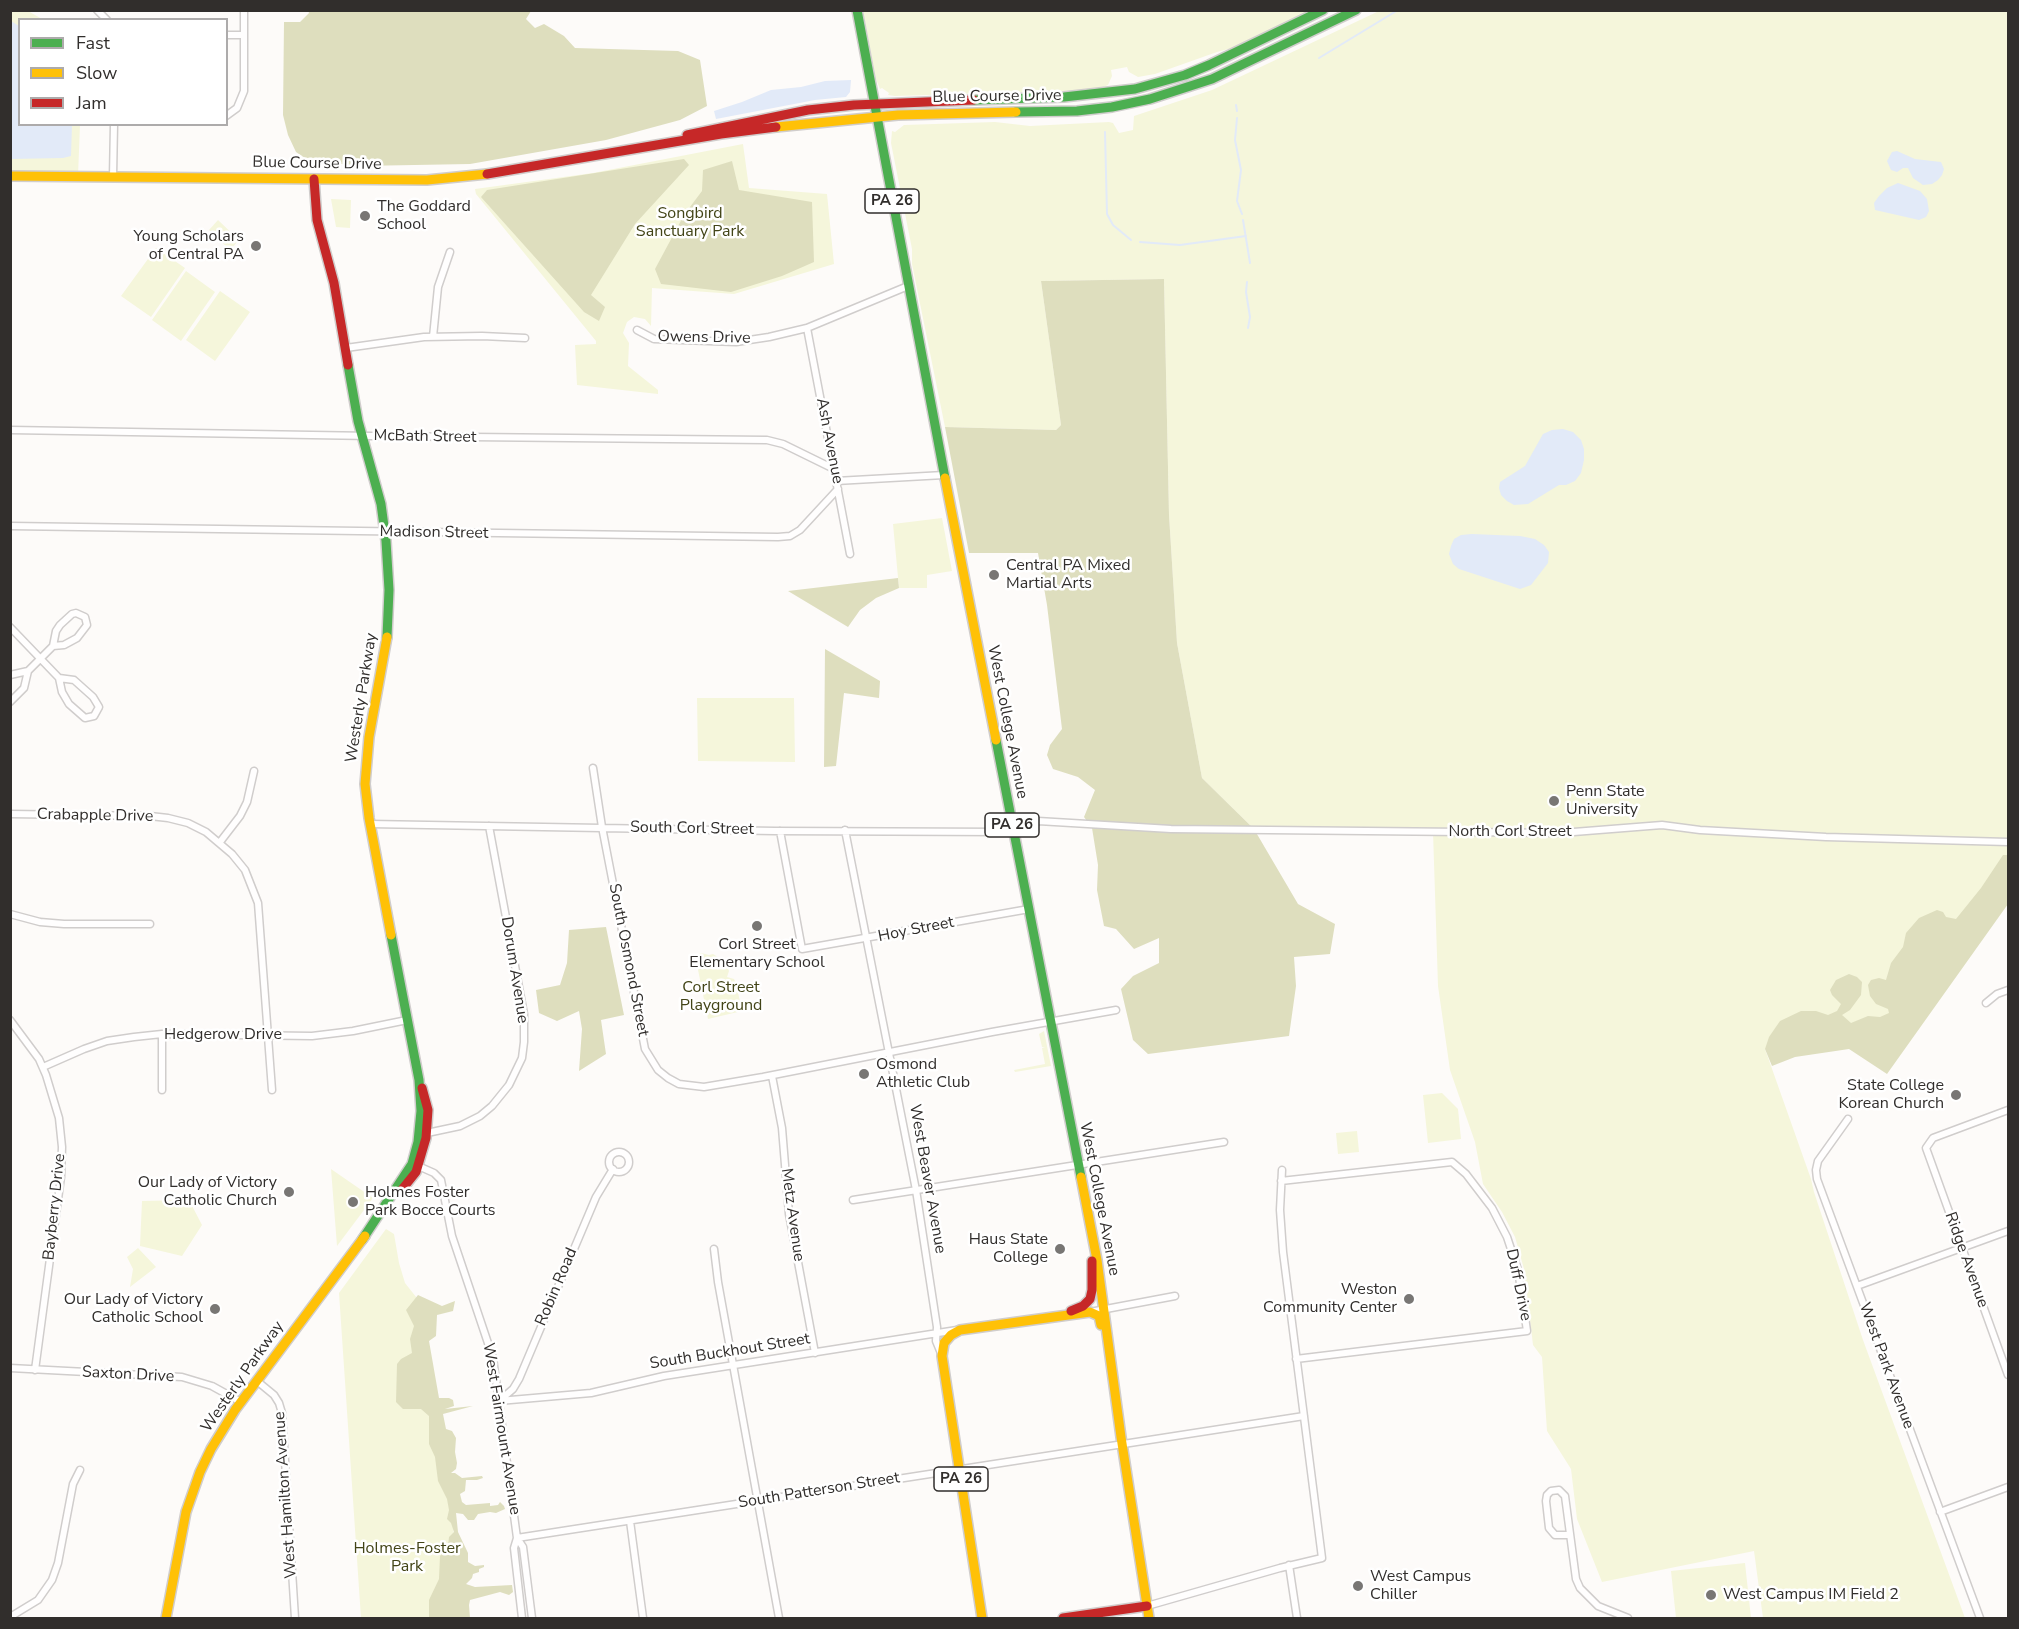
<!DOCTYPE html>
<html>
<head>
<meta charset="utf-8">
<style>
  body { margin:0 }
  #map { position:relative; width:2019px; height:1629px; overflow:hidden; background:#fdfbf9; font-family:"Nunito Sans",sans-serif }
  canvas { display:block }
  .frame { position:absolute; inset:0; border:12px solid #312e2c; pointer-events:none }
  .legend { position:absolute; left:18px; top:18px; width:210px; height:108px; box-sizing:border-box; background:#fff; border:2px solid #adabab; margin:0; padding:8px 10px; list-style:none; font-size:18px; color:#312e2c }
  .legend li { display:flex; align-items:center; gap:12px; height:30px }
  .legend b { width:30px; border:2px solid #adabab }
</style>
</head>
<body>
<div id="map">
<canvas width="2019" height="1629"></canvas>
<div class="frame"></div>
<ul class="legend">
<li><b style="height:8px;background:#4caf50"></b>Fast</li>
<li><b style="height:8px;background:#ffc107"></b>Slow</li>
<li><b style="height:8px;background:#c62828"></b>Jam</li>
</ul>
</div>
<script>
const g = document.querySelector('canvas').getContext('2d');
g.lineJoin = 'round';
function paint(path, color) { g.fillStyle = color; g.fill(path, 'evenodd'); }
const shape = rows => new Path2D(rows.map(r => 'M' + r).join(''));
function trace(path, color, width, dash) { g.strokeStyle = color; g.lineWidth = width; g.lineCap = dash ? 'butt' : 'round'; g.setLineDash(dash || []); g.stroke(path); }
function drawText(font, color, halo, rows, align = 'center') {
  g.font = font + ' "Nunito Sans",sans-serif'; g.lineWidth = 5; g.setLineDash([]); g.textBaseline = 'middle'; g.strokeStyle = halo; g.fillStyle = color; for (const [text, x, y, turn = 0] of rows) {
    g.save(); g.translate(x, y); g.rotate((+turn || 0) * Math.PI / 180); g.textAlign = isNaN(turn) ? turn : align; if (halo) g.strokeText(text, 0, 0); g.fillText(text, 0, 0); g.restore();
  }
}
paint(shape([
  [11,11,28,11,42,19,20,20,20,124,80,125,78,176,11,176],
  [863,11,1313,11,1236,47,1217,52,1155,74,1138,77,1129,72,1127,67,1111,70,1112,76,1108,85,1097,90,895,96,888,95,889,93,882,88,880,89,876,79],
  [1379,11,2008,11,2008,902,1930,1010,1765,1049,1811,1179,1814,1192,1863,1340,1965,1618,1763,1618,1754,1551,1602,1582,1577,1519,1571,1469,1547,1431,1542,1357,1533,1345,1524,1269,1515,1237,1502,1212,1483,1184,1475,1142,1450,1070,1438,986,1433,832,1254,829,1202,778,1177,643,1169,515,1164,279,1041,281,1061,425,1056,430,945,427,912,264,912,249,891,143,892,131,895,132,904,125,995,122,1030,126,1109,122,1113,123,1119,133,1133,130,1134,116,1212,90],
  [743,144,749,188,827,194,834,264,734,294,652,288,651,326,645,319,634,317,627,322,623,333,629,343,628,366,658,390,658,394,577,385,575,345,596,344,596,341,476,194,475,189,593,173],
  [331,199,351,200,350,228,336,227],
  [218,220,239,240,230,250,209,230],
  [156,248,185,268,151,317,121,296],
  [186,271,215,292,181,341,152,320],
  [220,291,250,312,215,361,186,340],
  [942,518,952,571,927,575,927,588,899,588,893,524],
  [697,698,794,698,795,762,698,761],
  [701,953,709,955,713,954,726,962,729,971,727,977,734,979,736,983,742,1011,708,1019,695,955],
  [1044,1031,1051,1066,1015,1072,1014,1070,1045,1064,1042,1048,1045,1047,1042,1047,1039,1034],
  [1442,1093,1458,1109,1461,1139,1428,1143,1423,1095],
  [1357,1131,1359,1152,1338,1154,1336,1133],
  [331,1169,373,1198,337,1246],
  [189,1200,202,1225,182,1256,140,1246,142,1201],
  [386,1229,394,1234,399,1263,405,1283,424,1307,465,1618,361,1618,339,1293],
  [138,1248,156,1267,130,1287,133,1269,127,1257],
  [1745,1563,1751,1618,1676,1618,1671,1571]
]), '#f5f6db');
paint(shape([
  [308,10,531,11,526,19,535,28,544,24,564,36,575,48,678,51,700,60,707,106,680,120,606,140,470,164,359,166,308,160,296,152,288,135,283,115,284,22,300,22,309,13],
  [684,159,689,165,635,224,591,295,605,307,599,321,584,312,481,197,487,190],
  [732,161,739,190,812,202,814,262,782,276,731,292,661,284,655,269,684,215,702,191,703,170],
  [1164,279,1169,515,1177,643,1202,778,1254,829,1298,904,1335,924,1330,954,1294,957,1296,986,1289,1036,1148,1054,1133,1040,1121,989,1133,976,1159,963,1159,938,1134,949,1116,929,1104,926,1097,890,1098,865,1092,828,1084,817,1095,790,1078,777,1053,769,1047,755,1050,745,1062,729,1047,605,1038,553,969,553,945,427,1056,430,1061,425,1041,281],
  [898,578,899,588,876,598,860,610,848,627,788,591],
  [825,649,880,681,879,698,844,693,836,766,824,767],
  [2003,855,2008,855,2008,904,1887,1074,1849,1049,1795,1057,1772,1066,1765,1049,1769,1037,1780,1021,1801,1011,1816,1011,1828,1015,1837,1011,1841,1004,1832,995,1830,990,1836,980,1849,974,1857,977,1862,982,1861,995,1850,1010,1842,1015,1851,1023,1868,1016,1880,1017,1889,1013,1888,1009,1876,1004,1870,996,1868,985,1871,980,1879,978,1886,980,1891,963,1903,947,1906,933,1919,918,1937,910,1943,912,1946,917,1956,919,1981,888],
  [606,927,624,1015,601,1020,606,1054,579,1071,582,1029,579,1011,557,1021,539,1013,536,990,560,985,567,963,569,930],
  [418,1295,442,1306,455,1301,453,1311,437,1315,436,1336,429,1341,439,1398,449,1398,453,1400,454,1406,445,1409,473,1406,443,1414,446,1429,452,1431,456,1438,455,1452,457,1463,456,1469,451,1473,455,1473,462,1478,482,1476,483,1478,477,1480,466,1480,465,1491,460,1494,462,1502,466,1505,490,1503,490,1506,498,1505,500,1502,504,1506,505,1509,496,1513,490,1512,478,1514,474,1520,468,1520,463,1514,456,1513,458,1532,468,1553,468,1562,475,1566,484,1565,484,1567,479,1569,479,1572,473,1574,472,1578,466,1584,475,1587,512,1585,513,1592,509,1595,500,1592,470,1600,469,1605,470,1618,429,1618,429,1600,439,1579,440,1556,448,1546,449,1537,454,1532,451,1523,447,1519,449,1510,447,1499,438,1481,435,1457,429,1444,429,1416,421,1409,403,1409,396,1402,397,1364,401,1359,412,1353,410,1339,414,1326,406,1310]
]), '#dedebe');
paint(shape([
  [11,21,19,26,20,124,72,125,71,156,63,158,11,159],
  [851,80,850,92,846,97,815,100,716,119,714,111,742,102,771,90,801,87,825,81],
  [1897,151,1915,159,1941,162,1944,169,1942,175,1938,180,1932,184,1923,185,1913,178,1908,168,1903,168,1897,172,1891,170,1887,161,1892,152],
  [1898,183,1920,191,1927,199,1929,211,1926,217,1919,220,1875,210,1874,203,1879,196,1887,188],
  [1563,429,1573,432,1581,440,1584,449,1584,460,1581,473,1575,481,1566,485,1559,485,1528,504,1514,505,1507,501,1501,495,1499,488,1500,482,1525,466,1543,434,1552,430],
  [1472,534,1520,536,1535,539,1544,545,1549,552,1548,563,1531,585,1520,589,1459,569,1453,564,1449,554,1451,546,1454,539,1461,535]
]), '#e2eaf8');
trace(shape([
  [1319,58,1398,10],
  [1236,105,1237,111],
  [1237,118,1235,140,1241,170,1237,201,1242,214],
  [1105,132,1107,214,1113,225,1131,240],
  [1243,220,1250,263],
  [1140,242,1180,245,1246,236],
  [1247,282,1246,292,1250,317,1248,328]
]), '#e2eaf8', 2);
const street = shape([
  [97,10,107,20],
  [226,35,244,35],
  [226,116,237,108,244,91,244,10],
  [113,177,114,124],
  [807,328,850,554],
  [637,330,654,339,736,342,769,337,807,328,908,286],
  [433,337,438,287,450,252],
  [346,348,424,337,482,336,525,338],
  [10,430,372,436,767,440,783,444,834,469],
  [836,481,944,475],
  [10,526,778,537,790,536,800,530,838,489],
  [10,627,59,678,62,692,69,704,85,718,94,716,99,707,93,697,74,680,59,678],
  [10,675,28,671],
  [10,702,24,688,28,671,53,646,56,631,60,625,72,614,76,613,85,617,87,625,77,638,64,645,53,646],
  [593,768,602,827,645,1049,658,1070,668,1078,679,1084,704,1087,763,1077,992,1032,1116,1010],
  [10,814,150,816,168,818,188,823,206,832,232,854,245,870,258,903,272,1090],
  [370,824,775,831,1005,832,1020,822,1038,821,1171,829,1561,833,1662,825,1700,830,1826,837,2008,842],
  [845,830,916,1190,937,1327,936,1341,941,1353],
  [780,831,802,949,1029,909],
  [220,842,240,816,247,802,254,771],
  [10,914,40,922,64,924,150,924],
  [1986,1003,1997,994,2008,990],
  [10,1020,39,1059,46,1075,59,1118,62,1147,61,1177,35,1370],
  [43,1067,84,1049,107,1041,134,1037,162,1034,312,1036,353,1031,407,1020],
  [772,1076,782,1128,789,1214,815,1353],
  [162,1090,162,1034],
  [2008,1110,1933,1138,1926,1148,2008,1375],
  [1848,1119,1818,1161,1816,1170,1817,1179,1980,1618],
  [427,1133,460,1126,480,1116,492,1106,509,1085,522,1058,524,1042,524,1014,489,826],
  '609 1162a10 10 0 1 1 20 0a10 10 0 1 1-20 0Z',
  [416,1165,434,1173,441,1180,452,1236,493,1358,517,1538,514,1548,522,1618],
  [1281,1181,1452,1162,1466,1174,1492,1208,1507,1237,1518,1270,1527,1331,1296,1359],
  [853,1200,1224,1142],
  [714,1249,718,1282,779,1618],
  [1857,1286,2008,1231],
  [1090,1312,1175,1296],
  [10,1368,182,1377,212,1386,241,1402],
  [257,1381,274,1395,279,1403,282,1413,295,1618],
  [499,1401,591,1393,664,1376,957,1330],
  [499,1401,513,1389,519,1379,596,1197,613,1169],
  [1940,1512,2008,1487],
  [630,1521,643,1618],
  [1570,1535,1555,1535,1549,1528,1546,1501,1547,1495,1551,1491,1559,1490,1565,1496,1576,1579,1580,1588,1598,1606,1628,1618],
  [517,1538,1304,1416],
  [517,1538,523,1547,532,1618],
  [1289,1565,1297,1618],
  [1147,1606,1280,1568,1322,1558,1283,1252,1280,1210,1282,1170],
  [10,1617,38,1600,52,1580,58,1563,73,1484,80,1470]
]);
const fast = shape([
  [857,10,945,478],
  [974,100,1064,97,1135,89,1185,75,1209,65,1323,10],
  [1016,112,1077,111,1112,107,1150,99,1212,79,1356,10],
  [348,365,358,421,381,504,386,541,389,590,387,637],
  [996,740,1081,1177],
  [362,1240,412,1164,418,1142,421,1111,419,1080,391,935]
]);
const slow = shape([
  [776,127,898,115,1016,112],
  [10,176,427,180,487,174],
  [945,478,996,740],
  [387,637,369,737,365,784,369,818,391,935],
  [1081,1177,1097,1260,1121,1437,1149,1618],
  [166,1618,186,1512,200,1472,211,1449,235,1410,365,1236],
  [982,1618,942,1356,944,1343,951,1335,960,1330,1090,1312,1099,1316,1101,1325]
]);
const jam = shape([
  [687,135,808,110,854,105,974,100],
  [487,174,721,134,776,127],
  [314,179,317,220,334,283,348,365],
  [400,1192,416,1172,426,1138,428,1110,422,1088],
  [1071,1311,1083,1306,1090,1299,1092,1290,1092,1261],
  [1063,1618,1147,1606]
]);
trace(street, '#d0cdcc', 9);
trace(fast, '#d0cdcc', 12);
trace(slow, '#d0cdcc', 12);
trace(jam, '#d0cdcc', 12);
trace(street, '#fffefe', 6);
trace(fast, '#4caf50', 9);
trace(slow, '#ffc107', 9);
trace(jam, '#c62828', 9);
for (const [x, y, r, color] of [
  [365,216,6,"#787674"],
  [256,246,6,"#787674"],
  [994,575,6,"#787674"],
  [1554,801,6,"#787674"],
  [757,926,6,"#787674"],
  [864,1074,6,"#787674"],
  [1956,1095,6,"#787674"],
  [289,1192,6,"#787674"],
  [353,1202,6,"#787674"],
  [1060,1249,6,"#787674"],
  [1409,1299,6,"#787674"],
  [215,1309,6,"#787674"],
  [1358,1586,6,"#787674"],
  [1711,1595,6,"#787674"]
]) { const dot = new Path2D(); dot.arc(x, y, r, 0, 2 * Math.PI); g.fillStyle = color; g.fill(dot); trace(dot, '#fff', 2); }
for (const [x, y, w] of [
  [892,201,54],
  [1012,825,54],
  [961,1479,54]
]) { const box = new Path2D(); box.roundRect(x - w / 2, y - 12, w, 24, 4.5); g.fillStyle = '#fff'; g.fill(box); trace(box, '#312e2c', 1.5); }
drawText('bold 15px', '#312e2c', null, [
  ["PA 26",892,201],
  ["PA 26",1012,825],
  ["PA 26",961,1479]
]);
drawText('16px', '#312e2c', '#fff', [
  ["Blue Course Drive",997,97,-1],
  ["Blue Course Drive",317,164,1],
  ["Owens Drive",704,338,1],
  ["McBath Street",425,437,1],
  ["Ash Avenue",829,441,79],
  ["Madison Street",434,533,1],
  ["Westerly Parkway",362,698,-81],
  ["West College Avenue",1007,722,79],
  ["Crabapple Drive",95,816,1],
  ["South Corl Street",692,829,1],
  ["North Corl Street",1510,832],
  ["Hoy Street",916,930,-11],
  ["South Osmond Street",628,960,79],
  ["Dorum Avenue",514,970,81],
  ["Hedgerow Drive",223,1035],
  ["West Beaver Avenue",927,1179,80],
  ["West College Avenue",1099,1199,79],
  ["Bayberry Drive",55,1207,-84],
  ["Metz Avenue",792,1215,82],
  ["Ridge Avenue",1966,1260,70],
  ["Duff Drive",1518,1285,78],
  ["Robin Road",557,1287,-67],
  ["South Buckhout Street",730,1352,-9],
  ["West Park Avenue",1886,1366,70],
  ["Saxton Drive",128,1375,3],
  ["Westerly Parkway",243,1377,-55],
  ["West Fairmount Avenue",501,1429,81],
  ["South Patterson Street",819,1491,-9],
  ["West Hamilton Avenue",286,1495,-94]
]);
drawText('16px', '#312e2c', '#fff', [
  ["The Goddard",377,207],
  ["School",377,225],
  ["Young Scholars",244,237,"right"],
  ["of Central PA",244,255,"right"],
  ["Central PA Mixed",1006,566],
  ["Martial Arts",1006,584],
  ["Penn State",1566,792],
  ["University",1566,810],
  ["Corl Street",757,945,"center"],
  ["Elementary School",757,963,"center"],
  ["Osmond",876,1065],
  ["Athletic Club",876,1083],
  ["State College",1944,1086,"right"],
  ["Korean Church",1944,1104,"right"],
  ["Our Lady of Victory",277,1183,"right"],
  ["Catholic Church",277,1201,"right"],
  ["Holmes Foster",365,1193],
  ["Park Bocce Courts",365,1211],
  ["Haus State",1048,1240,"right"],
  ["College",1048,1258,"right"],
  ["Weston",1397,1290,"right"],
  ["Community Center",1397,1308,"right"],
  ["Our Lady of Victory",203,1300,"right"],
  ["Catholic School",203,1318,"right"],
  ["West Campus",1370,1577],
  ["Chiller",1370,1595],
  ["West Campus IM Field 2",1723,1595]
], 'left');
drawText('16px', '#424417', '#fff', [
  ["Songbird",690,214],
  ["Sanctuary Park",690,232],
  ["Corl Street",721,988],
  ["Playground",721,1006],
  ["Holmes-Foster",407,1549],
  ["Park",407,1567]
]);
</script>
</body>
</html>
